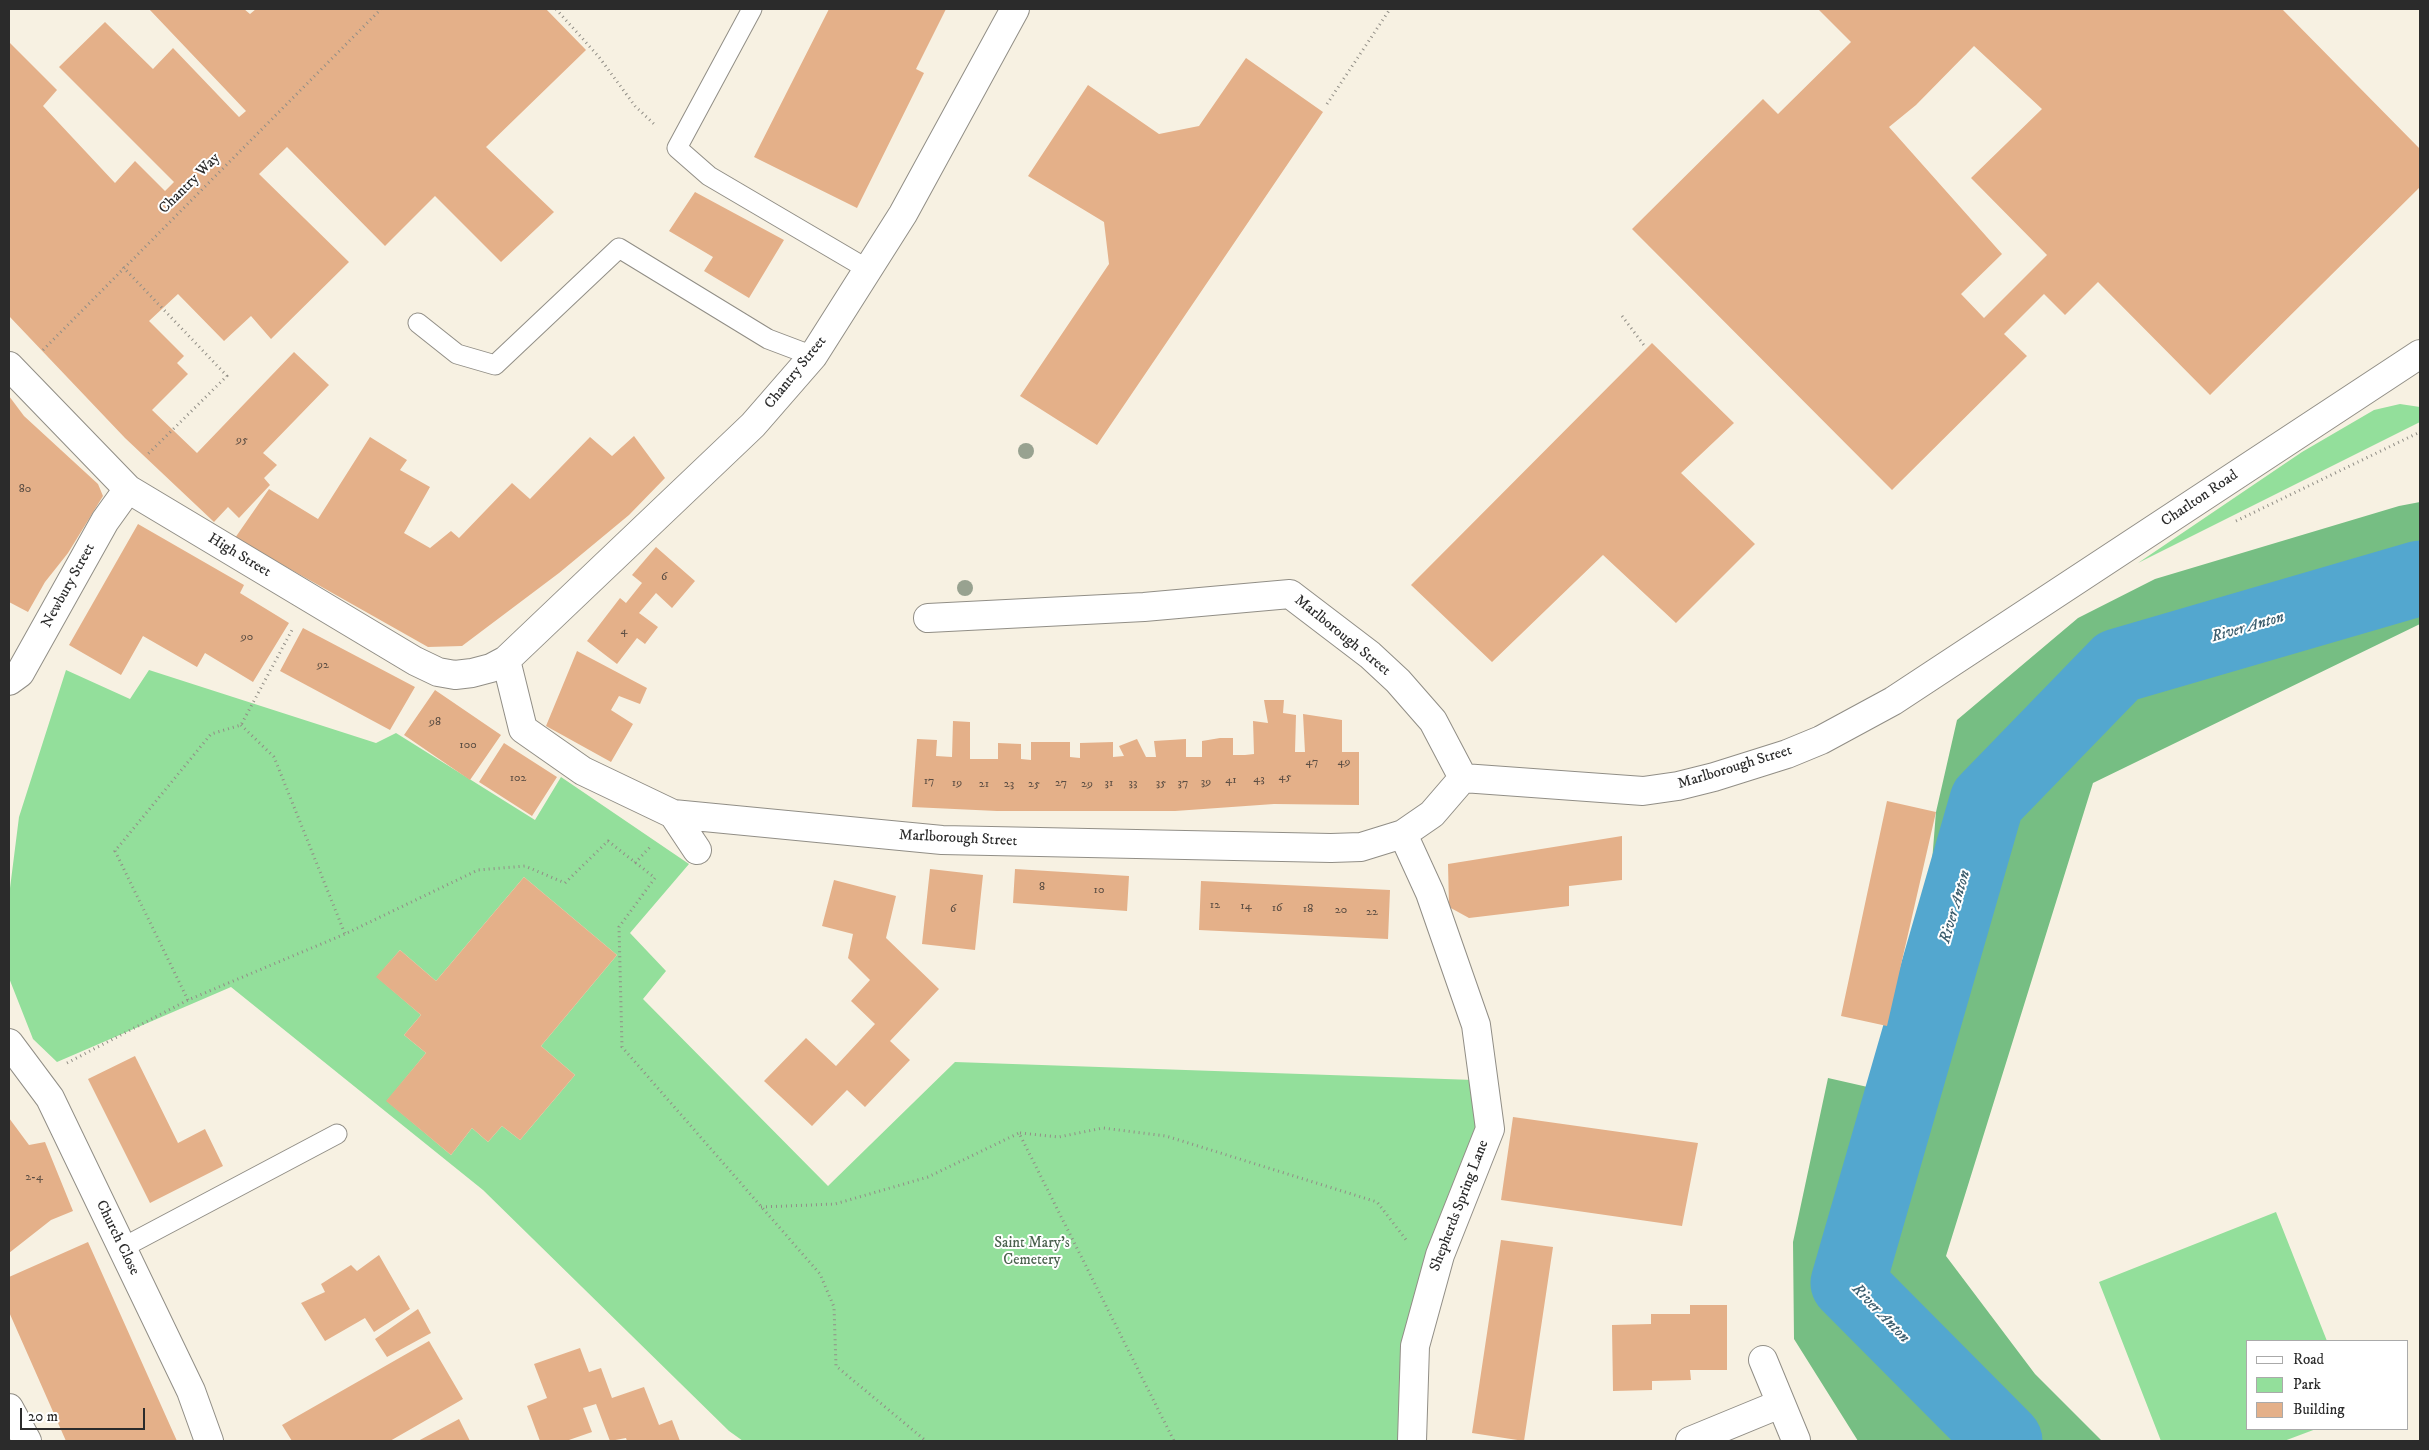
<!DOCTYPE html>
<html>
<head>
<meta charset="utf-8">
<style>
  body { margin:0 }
  #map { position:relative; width:2429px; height:1450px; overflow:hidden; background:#f7f1e2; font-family:"IM FELL DW Pica",serif }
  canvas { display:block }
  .frame { position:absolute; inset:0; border:10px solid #2b2b2b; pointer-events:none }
  .legend { position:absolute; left:2246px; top:1340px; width:162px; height:90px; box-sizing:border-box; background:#fff; border:1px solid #aaa; margin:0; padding:6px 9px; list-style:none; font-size:15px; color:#2b2b2b }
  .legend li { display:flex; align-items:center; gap:10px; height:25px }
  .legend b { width:25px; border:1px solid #aaa }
  .scale { position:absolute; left:20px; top:1408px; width:125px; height:22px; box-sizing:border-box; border:2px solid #2b2b2b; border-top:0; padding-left:6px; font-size:15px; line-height:18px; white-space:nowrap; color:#2b2b2b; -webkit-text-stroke:4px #fff; paint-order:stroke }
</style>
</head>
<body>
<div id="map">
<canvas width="2429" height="1450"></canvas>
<div class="frame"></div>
<ul class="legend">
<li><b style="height:6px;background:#fff"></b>Road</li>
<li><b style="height:14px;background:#93df9b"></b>Park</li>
<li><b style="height:14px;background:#e4b089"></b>Building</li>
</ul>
<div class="scale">20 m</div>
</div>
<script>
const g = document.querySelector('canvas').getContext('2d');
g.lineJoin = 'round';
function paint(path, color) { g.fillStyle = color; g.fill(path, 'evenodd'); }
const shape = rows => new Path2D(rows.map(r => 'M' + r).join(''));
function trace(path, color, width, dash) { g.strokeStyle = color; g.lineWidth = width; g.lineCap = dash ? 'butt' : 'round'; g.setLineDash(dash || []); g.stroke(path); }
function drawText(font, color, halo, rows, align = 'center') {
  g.font = font + ' "IM FELL DW Pica",serif'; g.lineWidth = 4; g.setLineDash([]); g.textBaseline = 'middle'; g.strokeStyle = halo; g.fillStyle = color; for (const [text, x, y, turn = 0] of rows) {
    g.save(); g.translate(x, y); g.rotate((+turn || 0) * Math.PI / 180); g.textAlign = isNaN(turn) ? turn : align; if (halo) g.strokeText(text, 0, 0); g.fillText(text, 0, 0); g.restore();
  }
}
paint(shape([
  [2400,404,2420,407,2420,422,2138,563,2302,452,2374,410],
  [66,670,130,699,149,670,376,743,396,733,535,820,561,777,689,864,630,933,666,971,643,999,828,1186,955,1062,1474,1080,1477,1125,1449,1193,1408,1345,1399,1441,743,1441,729,1431,483,1190,231,987,57,1062,33,1039,9,978,9,896,19,817],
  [524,877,617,955,541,1046,575,1075,520,1140,502,1126,488,1142,472,1128,451,1155,387,1101,426,1053,404,1035,421,1015,377,977,400,950,436,981],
  [2276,1212,2327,1341,2248,1341,2248,1429,2316,1429,2284,1441,2161,1441,2099,1282]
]), '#93df9b');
paint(shape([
  [2420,502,2420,624,2093,783,1946,1256,2035,1374,2102,1441,1858,1441,1794,1339,1793,1242,1828,1078,1872,1088,1931,874,1936,812,1957,720,2078,618,2155,579,2399,506]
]), '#76be83');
trace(shape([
  [2005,1441,1848,1283,1987,801,2118,666,2420,578]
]), '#53a7cf', 75);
paint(shape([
  [149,9,244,9,250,14,256,9,546,9,586,50,486,147,554,212,501,262,435,196,385,246,287,147,259,174,349,262,271,339,251,316,224,341,178,294,149,321,184,356,177,363,188,374,152,410,197,453,294,352,329,385,263,453,277,465,264,478,270,485,239,518,228,507,214,522,125,438,9,316,9,42,57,90,43,106,115,183,135,161,165,191,174,182,59,67,105,22,153,69,173,48,239,117,246,111],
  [829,9,946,9,916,69,924,73,857,208,754,157],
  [1818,9,2282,9,2420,149,2420,187,2210,395,2098,282,2065,315,2044,294,2004,334,2027,356,1892,490,1632,229,1763,99,1778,114,1851,42],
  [1974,46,2042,109,1971,178,2047,255,1984,318,1961,294,2002,254,1889,127,1916,105],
  [1246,58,1323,112,1097,445,1020,396,1109,264,1104,222,1028,176,1088,85,1159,134,1199,126],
  [695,192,784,240,749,298,704,271,713,257,669,231],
  [1652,343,1734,423,1681,473,1755,544,1676,623,1603,555,1492,662,1411,585],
  [9,396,24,416,98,484,103,496,68,553,45,582,28,612,9,602],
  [634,436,665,478,629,515,559,573,462,646,428,647,235,538,269,489,318,519,370,437,407,460,400,470,430,487,404,533,430,548,451,531,459,538,512,483,530,499,590,437,612,456],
  [138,524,244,585,240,593,289,623,253,682,205,653,197,667,143,636,121,675,69,645],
  [656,547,695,581,672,608,656,593,639,613,658,627,645,644,637,638,617,664,587,641,620,598,626,603,642,583,632,575],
  [303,628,415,687,390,730,280,671],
  [577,651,647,688,640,704,619,696,611,710,633,724,611,762,546,726],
  [435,690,501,735,470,780,404,735],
  [1264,700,1284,700,1283,713,1296,715,1295,752,1305,752,1303,714,1342,720,1342,752,1359,752,1359,805,1274,804,1175,811,997,811,912,807,917,739,937,740,936,756,952,757,953,721,970,722,970,759,998,759,998,743,1021,744,1021,759,1031,760,1031,742,1070,742,1070,757,1080,758,1080,743,1113,742,1113,757,1124,756,1119,746,1137,739,1146,757,1156,757,1154,741,1186,739,1186,757,1202,757,1202,741,1220,738,1233,738,1233,755,1245,755,1254,754,1253,721,1268,723],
  [504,743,557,777,532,816,479,782],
  [1887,801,1936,812,1887,1026,1841,1016],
  [1622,836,1622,880,1569,886,1569,906,1469,918,1449,907,1448,864],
  [930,869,983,875,975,950,922,944],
  [1015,869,1129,876,1127,911,1013,903],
  [524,877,617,955,541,1046,575,1075,520,1140,502,1126,488,1142,472,1128,451,1155,386,1101,426,1053,404,1035,421,1015,376,977,400,950,436,981],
  [834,880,896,896,886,938,939,989,890,1041,910,1060,865,1107,847,1090,812,1126,764,1081,806,1038,836,1066,875,1024,851,1001,870,980,848,958,853,934,822,926],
  [1201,881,1390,890,1388,939,1199,930],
  [135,1056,178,1143,205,1129,223,1166,150,1203,88,1079],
  [1513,1117,1698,1143,1682,1226,1501,1200],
  [9,1118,29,1145,45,1142,73,1211,51,1220,9,1253],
  [1501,1240,1553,1247,1524,1441,1472,1433],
  [88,1242,177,1441,66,1441,9,1312,9,1277],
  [379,1255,410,1309,374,1332,365,1318,325,1341,301,1303,325,1292,321,1284,351,1265,357,1271],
  [1690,1305,1727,1305,1727,1370,1690,1370,1691,1380,1652,1381,1652,1390,1613,1391,1612,1325,1651,1324,1651,1314,1690,1314],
  [418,1309,431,1333,387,1357,375,1339],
  [429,1341,463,1399,390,1441,292,1441,282,1425],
  [580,1348,589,1372,601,1368,612,1398,644,1387,659,1425,672,1420,680,1441,627,1441,626,1438,610,1441,596,1404,583,1408,592,1432,566,1441,540,1441,527,1406,547,1398,534,1364],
  [459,1419,470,1441,418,1441]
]), '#e4b089');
const lane = shape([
  [752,9,677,148,709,176,869,270],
  [418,323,457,354,495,365,619,248,768,339,813,356],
  [122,1248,337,1134]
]);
const street = shape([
  [9,366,128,489,415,661,438,672,455,675,472,673,491,668,506,660,753,425,813,356,903,214,1015,9],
  [928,618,1144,607,1290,594,1370,655,1398,681,1433,721,1463,778],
  [506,660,523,729,583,771,673,814,942,840,1331,848,1361,847,1403,834,1432,814,1463,778],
  [9,681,20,673,105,521,128,489],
  [1463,778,1643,791,1678,786,1714,777,1787,754,1821,740,1893,701,2420,354],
  [673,814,697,850],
  [1403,834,1430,893,1476,1025,1490,1129,1440,1255,1415,1346,1412,1441],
  [9,1043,50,1098,191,1391,209,1441],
  [1763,1360,1796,1440],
  [1690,1441,1780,1404]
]);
const primary = shape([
  [9,1408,27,1441]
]);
trace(lane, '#918e86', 21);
trace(street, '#918e86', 30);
trace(primary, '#918e86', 30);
trace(shape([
  [556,9,599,57,635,106,654,124],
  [1327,104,1390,9],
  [123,267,227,376,146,456],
  [1622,316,1646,348],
  [43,350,381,9],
  [2236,521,2420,432],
  [241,725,274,757,345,934],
  [635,863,651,846],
  [188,1000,115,851,211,734,241,725,292,630],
  [67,1063,188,1000,345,934,478,870,525,866,565,883,608,841,655,878,619,927,622,1047,820,1274,834,1307,836,1366,926,1441],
  [1020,1133,1059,1137,1103,1128,1166,1136,1377,1202,1407,1241],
  [761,1207,835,1204,928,1177,1019,1133,1174,1441]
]), '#918e86', 3, [1, 4]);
trace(lane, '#fff', 19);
trace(street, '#fff', 28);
trace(primary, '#fff', 28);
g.fillStyle = '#98a290';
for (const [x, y] of [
  [1026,451],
  [965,588]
]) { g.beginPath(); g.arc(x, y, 8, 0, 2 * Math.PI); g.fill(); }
drawText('12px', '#594c42', null, [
  ["95",242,441],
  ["80",25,490],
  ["6",664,578],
  ["4",624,632],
  ["90",247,638],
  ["92",323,666],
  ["98",435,723],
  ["100",468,746],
  ["47",1312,763],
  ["49",1344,763],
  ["45",1285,778],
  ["102",518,779],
  ["43",1259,780],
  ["41",1231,781],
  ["17",929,782],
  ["39",1206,783],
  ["19",957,784],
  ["27",1061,784],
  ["31",1109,784],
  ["33",1133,784],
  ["35",1161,784],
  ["37",1183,784],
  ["21",984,785],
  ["23",1009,785],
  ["25",1034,785],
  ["29",1087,785],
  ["8",1042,888],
  ["10",1099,891],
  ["12",1215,906],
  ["14",1246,907],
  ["16",1277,909],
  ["6",953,910],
  ["18",1308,910],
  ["20",1341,911],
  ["22",1372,913],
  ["2-4",34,1178]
]);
drawText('15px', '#2b2b2b', '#fff', [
  ["Chantry Way",190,184,-45],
  ["Chantry Street",796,373,-51],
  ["Charlton Road",2200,499,-34],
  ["High Street",239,556,31],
  ["Newbury Street",69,586,-61],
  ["Marlborough Street",1342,636,39],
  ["Marlborough Street",1735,768,-17],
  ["Marlborough Street",958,839,3],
  ["Shepherds Spring Lane",1460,1206,-69],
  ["Church Close",117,1238,64]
]);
drawText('15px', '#4a614d', '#fff', [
  ["Saint Mary's",1032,1244],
  ["Cemetery",1032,1261]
]);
drawText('italic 16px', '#3b5d6d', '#fff', [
  ["River Anton",2248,628,-16],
  ["River Anton",1956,907,-74],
  ["River Anton",1880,1314,46]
]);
</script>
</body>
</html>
